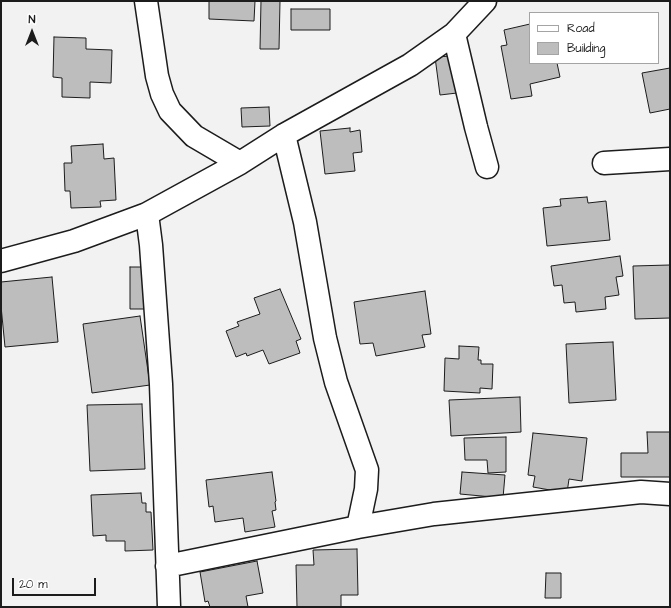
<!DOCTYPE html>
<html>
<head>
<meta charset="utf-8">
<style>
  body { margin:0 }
  #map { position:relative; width:671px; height:608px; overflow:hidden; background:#f2f2f2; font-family:"Architects Daughter",sans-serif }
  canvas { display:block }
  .frame { position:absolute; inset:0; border:2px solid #1c1c1c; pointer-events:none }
  .legend { position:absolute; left:529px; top:12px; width:130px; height:52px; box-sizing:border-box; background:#fff; border:1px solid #a4a4a4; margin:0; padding:5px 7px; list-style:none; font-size:12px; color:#1c1c1c }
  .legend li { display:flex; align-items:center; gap:8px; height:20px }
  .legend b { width:20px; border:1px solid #a4a4a4 }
  .north { position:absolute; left:12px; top:12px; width:40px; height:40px; -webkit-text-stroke:3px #fff; paint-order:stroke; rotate:0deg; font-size:11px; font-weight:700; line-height:16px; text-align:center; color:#1c1c1c }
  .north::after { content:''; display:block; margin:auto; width:14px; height:18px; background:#1c1c1c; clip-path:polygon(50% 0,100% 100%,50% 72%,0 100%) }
  .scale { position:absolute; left:12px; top:578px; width:84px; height:18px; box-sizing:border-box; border:2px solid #1c1c1c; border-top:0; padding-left:5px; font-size:12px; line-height:14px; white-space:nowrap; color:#1c1c1c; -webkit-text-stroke:3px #fff; paint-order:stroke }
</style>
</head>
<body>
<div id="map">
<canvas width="671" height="608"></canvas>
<div class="frame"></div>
<ul class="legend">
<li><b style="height:5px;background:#fff"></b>Road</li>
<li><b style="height:11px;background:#bdbdbd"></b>Building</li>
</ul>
<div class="north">N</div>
<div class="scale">20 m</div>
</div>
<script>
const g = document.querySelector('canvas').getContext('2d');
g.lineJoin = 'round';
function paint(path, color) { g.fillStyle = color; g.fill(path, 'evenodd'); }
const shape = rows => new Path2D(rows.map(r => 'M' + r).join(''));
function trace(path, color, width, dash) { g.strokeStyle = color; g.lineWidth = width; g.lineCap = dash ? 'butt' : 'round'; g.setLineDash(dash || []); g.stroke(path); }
const building = shape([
  [209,1,255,1,254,21,209,19,209,1],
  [261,1,280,1,279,49,260,49,261,1],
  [291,9,330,9,330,30,291,30,291,9],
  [530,24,530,63,557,63,560,77,530,84,532,96,511,99,501,46,507,45,504,30,530,24],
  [54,37,86,38,86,49,112,50,111,83,90,82,90,98,62,97,62,78,53,77,54,37],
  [452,56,457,93,440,95,435,57,452,56],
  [670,68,670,109,650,113,642,73,670,68],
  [269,107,270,126,242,127,241,108,269,107],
  [350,128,350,132,360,130,362,152,353,153,355,171,325,174,320,131,350,128],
  [103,144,104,159,114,158,116,200,100,201,101,207,71,208,70,191,65,191,64,163,72,163,71,146,103,144],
  [587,197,588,203,606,201,610,240,547,246,543,208,561,206,560,199,587,197],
  [620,256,623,276,616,277,619,295,605,297,606,309,576,312,575,302,564,303,562,285,554,286,551,266,620,256],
  [670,265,670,318,635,319,633,266,670,265],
  [130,267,147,267,147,309,130,309,130,267],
  [52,277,58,342,5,347,1,306,1,282,52,277],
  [280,289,301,339,296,341,300,353,269,364,263,350,247,356,246,353,236,357,226,331,239,326,237,322,260,314,254,298,280,289],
  [425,291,431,334,422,335,425,347,376,356,373,343,360,344,354,302,425,291],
  [140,316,150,385,92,393,83,324,140,316],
  [613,342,616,400,569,403,566,344,613,342],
  [459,346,479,347,478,360,481,360,481,364,493,364,492,389,480,388,480,393,444,391,445,358,459,359,459,346],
  [520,397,521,432,451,436,449,400,520,397],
  [142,404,145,469,90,471,87,405,142,404],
  [647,432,670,432,670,477,621,477,621,453,648,453,647,432],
  [533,433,587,438,582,481,569,479,567,493,533,487,535,476,528,475,533,433],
  [506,437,506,472,488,473,487,460,465,460,464,438,506,437],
  [272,472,276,501,275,502,276,510,272,511,275,527,245,532,243,518,215,522,213,506,209,507,206,480,272,472],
  [462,472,505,475,503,498,460,494,462,472],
  [141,493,142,503,146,503,146,512,151,512,153,550,125,551,125,541,106,541,106,535,93,536,91,495,141,493],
  [357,549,358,595,341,595,341,607,297,607,296,565,314,565,313,550,357,549],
  [257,561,263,593,246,596,248,607,210,607,208,601,205,602,200,572,257,561],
  [546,573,561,573,561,598,545,598,546,573]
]);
paint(building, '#bdbdbd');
trace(building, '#1c1c1c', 1);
const minor = shape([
  [146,1,157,76,162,94,170,111,194,136,240,163],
  [454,34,476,127,487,167],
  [284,135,305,222,325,338,336,382,367,470,366,489,358,527],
  [604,163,670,159],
  [147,214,151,245,161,384,169,607],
  [1,261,74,241,147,214,240,163,284,135,410,65,454,34,485,1],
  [167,566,358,527,434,514,641,492,670,494]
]);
trace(minor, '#1c1c1c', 25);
trace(minor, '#fff', 22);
</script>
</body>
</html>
